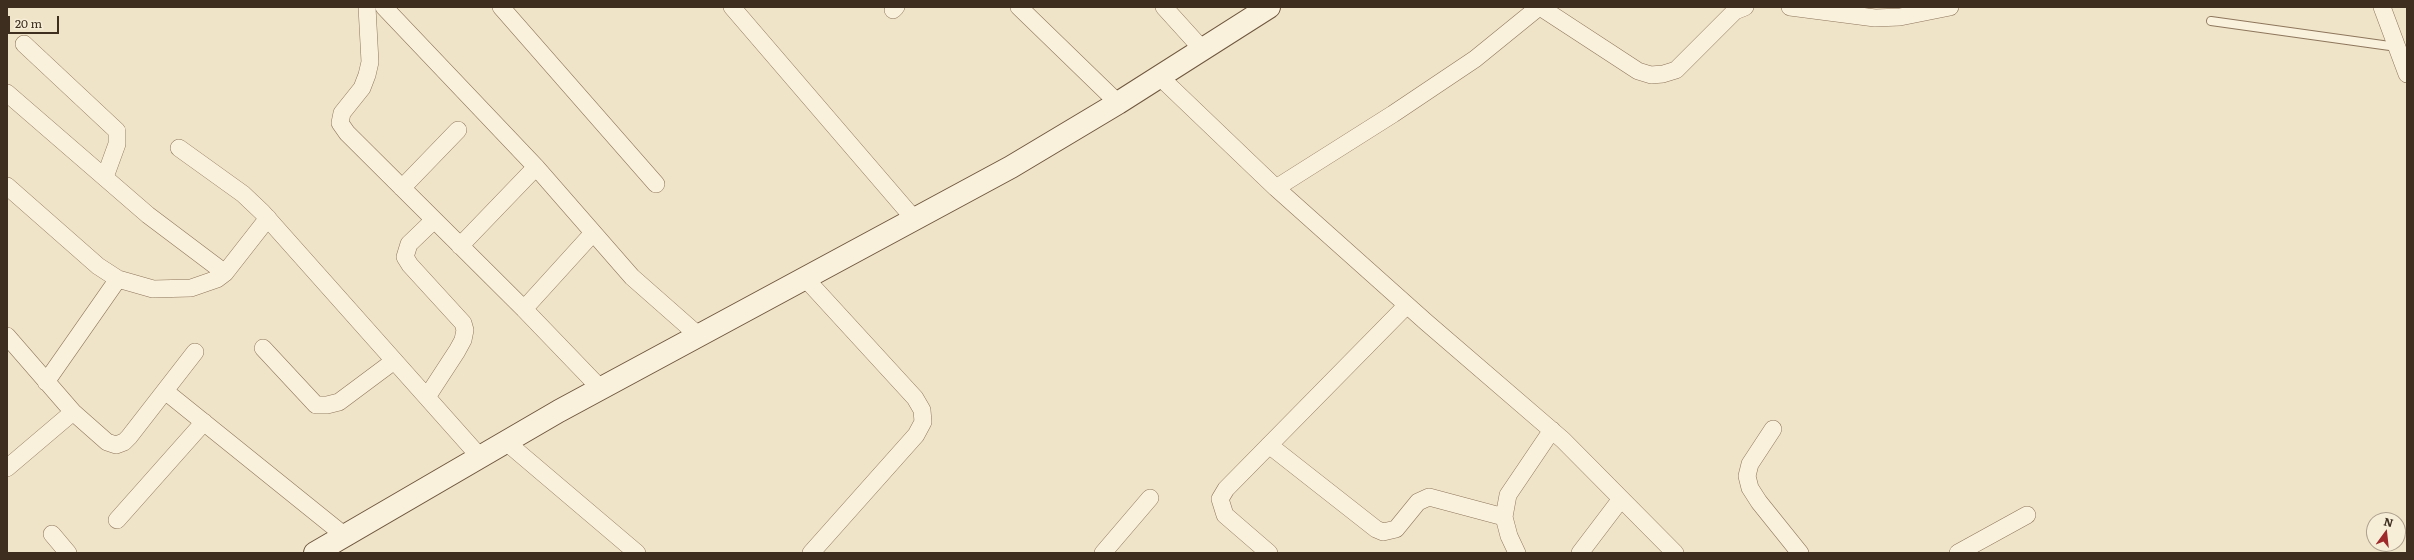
<!DOCTYPE html>
<html>
<head>
<meta charset="utf-8">
<style>
  body { margin:0 }
  #map { position:relative; width:2414px; height:560px; overflow:hidden; background:#f0e4c8; font-family:Literata,serif }
  canvas { display:block }
  .frame { position:absolute; inset:0; border:8px solid #3d2e20; pointer-events:none }
  .north { position:absolute; left:2366px; top:512px; width:40px; height:40px; box-sizing:border-box; background:#f7eed8; border:1px solid #ada18e; border-radius:50%; rotate:15deg; font-size:11px; font-weight:700; line-height:16px; text-align:center; color:#3d2e20 }
  .north::after { content:''; display:block; margin:auto; width:14px; height:18px; background:#9e2a2b; clip-path:polygon(50% 0,100% 100%,50% 72%,0 100%) }
  .scale { position:absolute; left:8px; top:16px; width:51px; height:18px; box-sizing:border-box; border:2px solid #3d2e20; border-top:0; padding-left:5px; font-size:12px; line-height:14px; white-space:nowrap; color:#3d2e20; -webkit-text-stroke:3px #f7eed8; paint-order:stroke }
</style>
</head>
<body>
<div id="map">
<canvas width="2414" height="560"></canvas>
<div class="frame"></div>
<div class="north">N</div>
<div class="scale">20 m</div>
</div>
<script>
const g = document.querySelector('canvas').getContext('2d');
g.lineJoin = 'round';
const shape = rows => new Path2D(rows.map(r => 'M' + r).join(''));
function trace(path, color, width, dash) { g.strokeStyle = color; g.lineWidth = width; g.lineCap = dash ? 'butt' : 'round'; g.setLineDash(dash || []); g.stroke(path); }
const service = shape([
  [2211,21,2397,47]
]);
const minor = shape([
  [367,7,370,62,367,75,362,88,342,113,340,123,347,133,524,309,600,388],
  [384,7,536,167,632,277,699,336],
  [501,7,656,184],
  [732,7,915,220],
  [1019,7,1118,103],
  [1164,7,1202,49],
  [1540,7,1638,71,1651,75,1663,74,1676,70,1735,11,1745,7],
  [1790,7,1875,18,1900,17,1950,7],
  [2382,7,2407,74],
  [893,10,896,7],
  [24,44,117,131,117,144,105,177],
  [1160,77,1276,188,1426,322,1563,440,1675,553],
  [7,93,148,215,225,273],
  [179,148,243,194,262,212,480,457],
  [7,186,98,266,118,279,153,289,191,288,217,279,225,273,268,218],
  [402,188,458,130],
  [1276,188,1393,114,1475,59,1539,7],
  [460,246,536,167],
  [805,278,915,398,922,410,923,422,916,435,811,553],
  [524,309,593,233],
  [7,336,73,412,107,442,116,445,124,442,129,437,195,352],
  [263,348,316,405,327,405,339,402,394,361],
  [46,382,118,279],
  [165,391,345,536],
  [427,397,457,351,463,340,465,330,463,323,410,265,405,257,409,244,434,220],
  [1773,429,1750,464,1747,476,1750,488,1759,502,1800,553],
  [505,441,637,553],
  [1269,445,1376,529,1383,532,1396,529,1418,502,1429,497,1504,517],
  [7,468,73,412],
  [117,520,204,422],
  [52,534,68,553],
  [1103,553,1150,498],
  [1269,553,1225,515,1220,499,1226,489,1407,305],
  [1517,553,1509,536,1504,517,1508,495,1552,430],
  [1580,553,1621,499],
  [1958,553,2027,515]
]);
const secondary = shape([
  [315,553,559,411,1011,167,1118,103,1269,7]
]);
trace(service, '#8d765c', 10);
trace(minor, '#8d765c', 18);
trace(secondary, '#6f573f', 24);
trace(service, '#faf1dc', 8);
trace(minor, '#faf1dc', 17);
trace(secondary, '#faf1dc', 22);
</script>
</body>
</html>
